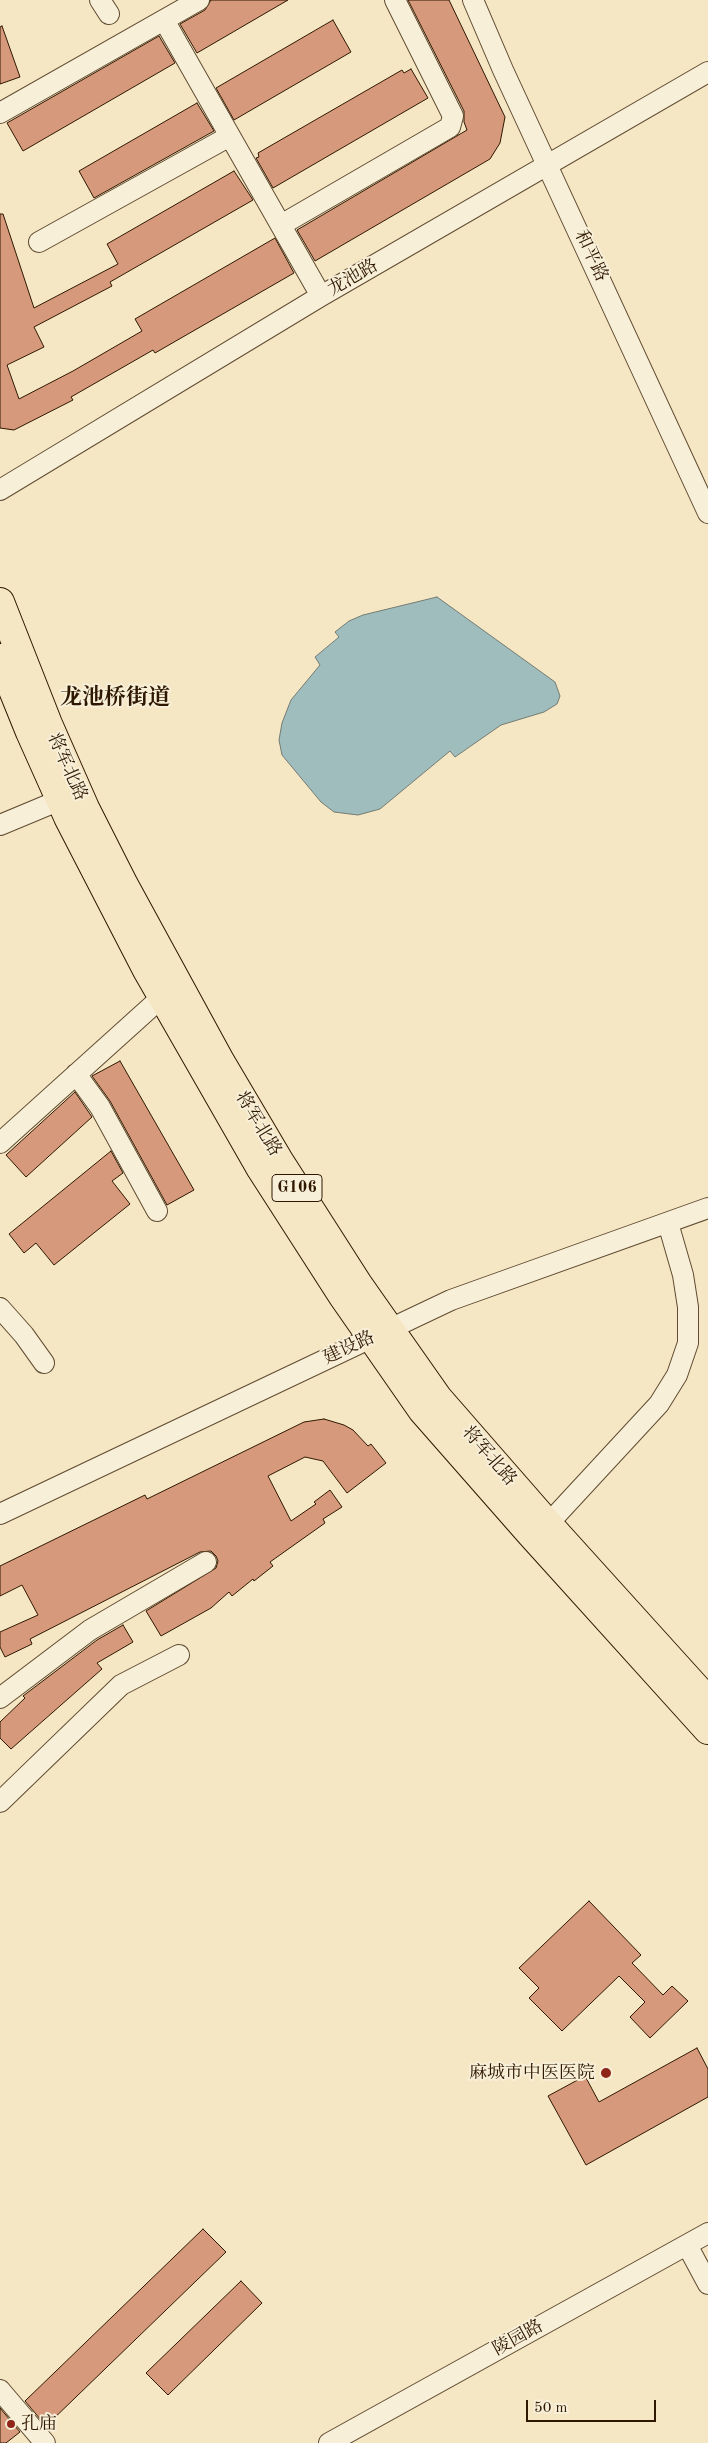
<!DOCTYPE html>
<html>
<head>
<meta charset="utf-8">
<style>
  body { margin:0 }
  #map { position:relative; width:708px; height:2443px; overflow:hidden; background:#f5e6c4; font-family:"Old Standard TT",serif }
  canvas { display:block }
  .scale { position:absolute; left:526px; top:2400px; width:130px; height:22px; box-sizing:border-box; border:2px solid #2f1800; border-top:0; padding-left:6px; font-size:15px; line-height:18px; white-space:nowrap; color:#2f1800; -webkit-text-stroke:4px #f8efd9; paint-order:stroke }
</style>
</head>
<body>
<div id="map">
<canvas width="708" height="2443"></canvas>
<div class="scale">50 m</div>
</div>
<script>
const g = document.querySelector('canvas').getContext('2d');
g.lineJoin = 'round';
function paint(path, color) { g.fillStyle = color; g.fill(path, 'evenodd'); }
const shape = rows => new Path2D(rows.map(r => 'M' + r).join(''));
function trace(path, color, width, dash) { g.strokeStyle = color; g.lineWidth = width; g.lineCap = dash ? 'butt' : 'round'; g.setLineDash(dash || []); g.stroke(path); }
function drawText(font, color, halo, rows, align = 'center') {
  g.font = font + ' "Old Standard TT","Noto Serif SC",serif'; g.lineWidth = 4; g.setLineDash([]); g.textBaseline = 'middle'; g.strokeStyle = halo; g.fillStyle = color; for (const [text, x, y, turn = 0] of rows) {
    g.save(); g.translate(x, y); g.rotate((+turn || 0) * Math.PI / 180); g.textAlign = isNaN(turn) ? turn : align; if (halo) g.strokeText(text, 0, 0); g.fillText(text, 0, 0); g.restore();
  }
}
const water = shape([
  [437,597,555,682,560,696,557,704,544,712,501,725,455,757,450,751,380,809,358,815,334,812,321,802,282,755,279,740,282,723,291,700,320,665,315,657,339,637,335,632,349,621,363,615,437,597]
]);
paint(water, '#a0bdbe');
trace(water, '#737b72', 1);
const building = shape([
  [211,0,288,0,197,53,180,24,205,10,211,0],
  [408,0,449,0,505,117,500,143,490,159,315,261,297,230,467,130,464,122,464,111,408,0],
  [333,20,351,52,234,120,216,88,333,20],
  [2,26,20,77,0,84,0,27,2,26],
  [159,36,175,63,23,151,7,123,159,36],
  [411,69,428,98,273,188,256,158,259,157,258,153,402,70,404,73,411,69],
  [197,103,214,131,94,198,79,171,197,103],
  [234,171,253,200,110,282,112,286,34,327,44,347,7,365,19,399,73,371,142,331,135,319,275,238,294,273,155,353,153,350,71,397,73,400,14,430,0,428,0,214,3,214,34,308,118,264,107,244,234,171],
  [120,1061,194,1190,167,1205,110,1101,92,1076,120,1061],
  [75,1092,92,1117,26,1177,6,1155,75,1092],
  [111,1151,123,1173,112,1181,130,1204,54,1265,36,1243,24,1253,9,1234,111,1151],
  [324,1419,344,1425,353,1430,368,1446,371,1444,386,1463,347,1493,323,1461,305,1457,268,1476,291,1521,316,1504,314,1502,330,1490,342,1507,323,1519,325,1523,270,1562,273,1566,254,1581,253,1579,232,1596,229,1592,211,1608,161,1636,146,1611,216,1568,218,1561,216,1556,211,1551,200,1552,30,1639,32,1644,5,1657,0,1647,0,1632,38,1615,22,1585,0,1596,0,1566,145,1495,147,1499,304,1422,324,1419],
  [123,1625,133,1642,97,1663,102,1669,11,1749,0,1738,0,1722,25,1698,23,1696,97,1640,123,1625],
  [589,1901,641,1955,632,1963,663,1995,672,1986,688,2001,650,2038,630,2017,645,2002,619,1976,562,2031,529,1998,539,1988,519,1968,589,1901],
  [697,2048,708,2069,708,2097,586,2165,548,2096,585,2076,599,2102,697,2048],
  [203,2229,226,2252,46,2426,25,2401,203,2229],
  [241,2281,262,2303,168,2395,146,2373,241,2281],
  [0,2408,20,2432,6,2443,0,2443,0,2408]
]);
paint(building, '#d6997b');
trace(building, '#2f1800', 1);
const minor = shape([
  [100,0,109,14],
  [473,0,503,70,708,513],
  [164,20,321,296],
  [0,113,199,0],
  [281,225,450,127,453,116,395,0],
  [39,242,230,136],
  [0,490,321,296,708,72],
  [0,825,60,800],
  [76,1074,100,1107,157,1211],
  [0,1143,162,997],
  [0,1308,24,1335,44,1363],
  [0,1514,451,1300,708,1208],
  [548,1524,659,1404,677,1375,688,1343,688,1307,683,1275,668,1223],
  [0,1698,90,1630,206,1562],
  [0,1802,121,1685,179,1655],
  [687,2245,708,2284],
  [0,2390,45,2443],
  [329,2443,708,2233]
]);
const highway = shape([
  [0,602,48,724,85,808,124,885,220,1061,278,1159,358,1284,438,1398,548,1524,708,1701],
  [0,658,30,732,68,817,147,970,261,1169,342,1295,422,1410,530,1533,708,1730]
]);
trace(minor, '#604c31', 22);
trace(highway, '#2f1800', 30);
trace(minor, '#f8efd9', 20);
trace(highway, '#f5e6c4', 28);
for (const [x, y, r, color] of [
  [606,2073,6,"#8f2418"],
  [11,2424,5,"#8f2418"]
]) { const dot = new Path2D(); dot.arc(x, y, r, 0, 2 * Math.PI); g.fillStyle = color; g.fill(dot); trace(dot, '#f8efd9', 2); }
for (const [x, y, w] of [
  [297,1188,50]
]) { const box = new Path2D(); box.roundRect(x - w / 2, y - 13.5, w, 27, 4); g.fillStyle = '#f8efd9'; g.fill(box); trace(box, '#2f1800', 1); }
drawText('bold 16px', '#2f1800', null, [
  ["G106",297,1188]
]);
drawText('18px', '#2f1800', '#f8efd9', [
  ["和平路",591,256,65],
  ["龙池路",353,278,-30],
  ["将军北路",67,767,66],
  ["将军北路",258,1124,59],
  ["建设路",349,1348,-25],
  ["将军北路",489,1456,49],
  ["陵园路",518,2338,-29]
]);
drawText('18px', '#2f1800', '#f8efd9', [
  ["麻城市中医医院",595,2073],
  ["孔庙",21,2424,"left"]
], 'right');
drawText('bold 22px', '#2f1800', '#f8efd9', [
  ["龙池桥街道",115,698]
]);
</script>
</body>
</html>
